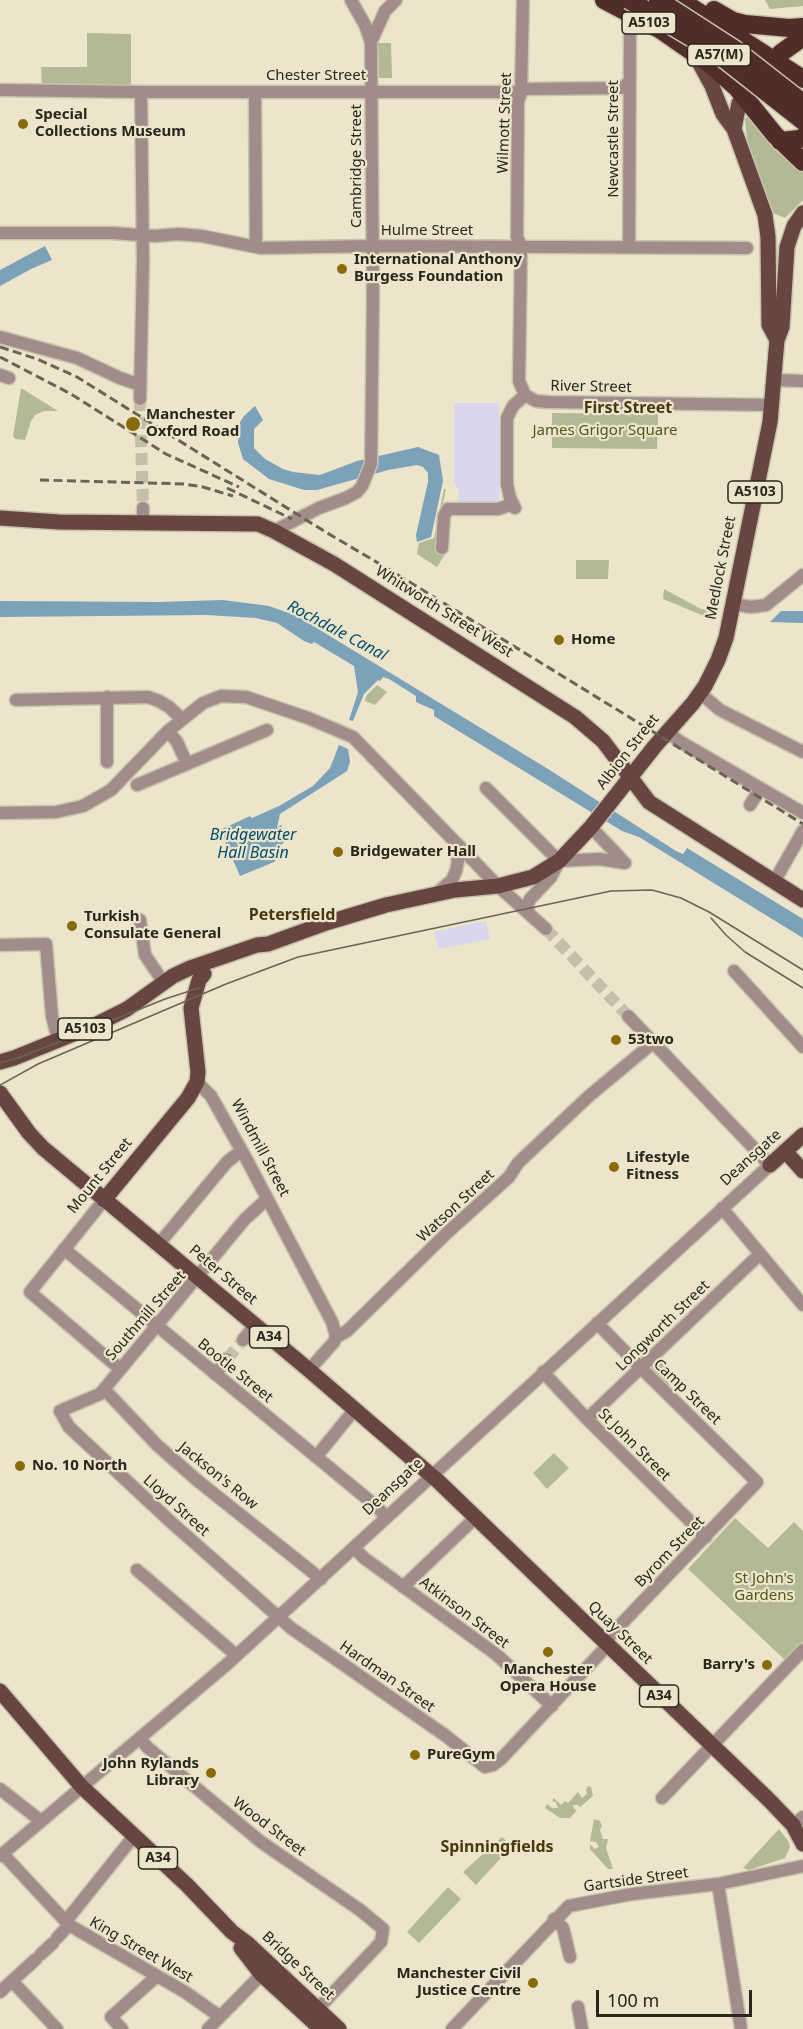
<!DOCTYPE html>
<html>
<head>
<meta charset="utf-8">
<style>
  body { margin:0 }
  #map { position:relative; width:803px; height:2029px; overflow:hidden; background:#ece4cb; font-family:"Noto Sans",sans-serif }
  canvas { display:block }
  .scale { position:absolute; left:596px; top:1990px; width:156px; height:27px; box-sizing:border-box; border:3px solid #29261c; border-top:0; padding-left:8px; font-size:18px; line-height:21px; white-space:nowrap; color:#29261c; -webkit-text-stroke:4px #ece4cb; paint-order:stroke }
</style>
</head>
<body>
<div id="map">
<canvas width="803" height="2029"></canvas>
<div class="scale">100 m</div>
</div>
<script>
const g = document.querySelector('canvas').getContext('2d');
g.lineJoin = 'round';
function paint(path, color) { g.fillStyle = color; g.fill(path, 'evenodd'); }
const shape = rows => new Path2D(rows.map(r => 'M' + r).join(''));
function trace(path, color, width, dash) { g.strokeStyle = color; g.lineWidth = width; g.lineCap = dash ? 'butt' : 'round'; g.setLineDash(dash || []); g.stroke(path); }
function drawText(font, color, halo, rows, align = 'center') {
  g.font = font + ' "Noto Sans",sans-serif'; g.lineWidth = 4.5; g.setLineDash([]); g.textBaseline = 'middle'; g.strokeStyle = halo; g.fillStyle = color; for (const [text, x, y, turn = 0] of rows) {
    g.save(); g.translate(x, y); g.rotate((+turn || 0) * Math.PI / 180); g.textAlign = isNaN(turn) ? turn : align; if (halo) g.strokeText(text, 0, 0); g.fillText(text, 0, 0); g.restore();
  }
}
paint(shape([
  [454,403,499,403,499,503,458,503,459,489,454,484],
  [486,921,490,939,439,949,434,932]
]), '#d9d7ed');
paint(shape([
  [765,0,803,0,803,6,770,9],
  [87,33,131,34,131,92,42,91,41,67,87,67],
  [378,43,391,43,392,78,379,78],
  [747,117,775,150,803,172,803,200,785,218,773,213,747,140,745,119],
  [21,388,58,411,44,411,35,415,31,421,25,440,15,439,13,436],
  [552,413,658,414,657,449,552,448],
  [444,489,446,489,440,517,438,544,436,548,445,554,437,567,417,554,419,543,434,538],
  [576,560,609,560,608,579,576,579],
  [664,589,701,609,711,610,709,618,663,599],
  [377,685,387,692,375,705,365,701,366,696],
  [660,1359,676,1375,676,1379,667,1388,650,1369],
  [554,1453,569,1468,547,1489,533,1473],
  [735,1518,768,1548,794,1522,803,1531,803,1641,785,1660,688,1569],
  [588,1786,591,1787,593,1796,580,1807,578,1805,573,1805,574,1809,577,1810,570,1818,560,1818,545,1808,547,1804,552,1808,558,1808,556,1802,552,1801,554,1798,561,1805,565,1801,568,1803,578,1792,582,1798,587,1794,586,1790],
  [594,1819,600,1821,602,1826,600,1830,603,1839,608,1839,606,1848,613,1869,608,1869,590,1849,590,1844,595,1849,599,1847,596,1842,590,1841],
  [779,1829,789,1842,790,1847,785,1858,749,1870,743,1868],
  [502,1837,512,1846,476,1885,463,1872],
  [448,1887,461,1899,419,1943,407,1932]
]), '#b3b895');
paint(shape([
  [45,246,52,260,31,269,0,286,0,270],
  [255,406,263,420,254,429,254,448,265,459,283,469,293,472,320,475,357,461,418,447,439,455,443,481,431,537,417,542,416,535,428,482,428,473,423,467,417,465,388,470,317,490,304,490,269,479,243,459,238,443,240,422,244,416],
  [223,600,269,606,297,616,548,769,676,851,683,854,687,848,803,919,803,938,639,837,622,831,434,716,434,710,416,702,416,696,389,679,383,677,380,681,378,680,364,694,353,721,349,720,358,692,354,666,314,642,312,644,304,641,277,623,256,618,207,615,0,617,0,601,160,602],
  [781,611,803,611,803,623,770,622],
  [339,745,348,749,350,762,347,771,280,814,277,828,281,825,288,838,277,849,282,855,274,862,240,876,220,830,250,816,252,818,279,806,313,786,330,768]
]), '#7ba2b9');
trace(shape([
  [140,399,143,508],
  [546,929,628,1016],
  [227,1359,243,1340]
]), '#c5bea8', 12, [12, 6]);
const minor = shape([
  [523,0,521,92,518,102,517,237,521,246,519,381,525,395,536,401,548,402,773,405],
  [371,42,385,11,396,0],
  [0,90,141,92,521,92,525,89,622,88,629,82],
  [255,92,256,247],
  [0,233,112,233,155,236,178,234,202,236,261,248,373,246,747,248],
  [629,246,630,31],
  [0,337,77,358,120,378,140,385],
  [0,375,9,378],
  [774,380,803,381],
  [140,399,143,261,141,92],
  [515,508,510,498,507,484,507,418,513,406,525,395],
  [143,523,143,508],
  [274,531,319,508,346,498,357,492,362,486,371,464,373,296,371,42,365,25,351,0],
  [442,548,444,516,448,509,498,509,513,504],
  [733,604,751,607,766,605,803,575],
  [700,693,720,710,803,752],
  [107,697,107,762],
  [16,700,148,697,159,701,169,707,182,719],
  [168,731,177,742,187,764],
  [667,731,679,741,803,813],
  [137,785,267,730],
  [486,788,559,861],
  [750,805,760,789],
  [0,813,56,812,83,806,111,790,168,731,203,703,221,696,246,697,308,718,353,737,498,886,546,929],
  [591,827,624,862],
  [559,861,600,859,625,863],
  [774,882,803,831],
  [437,893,452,880,456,871,458,861,455,842],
  [529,913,527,906,530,899,551,877,559,861],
  [140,920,145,955,164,983],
  [0,945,46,944,52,1016,58,1040],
  [734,971,803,1047],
  [197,1082,211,1096,248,1162,332,1322,336,1336],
  [267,1199,245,1219,100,1394,60,1411,69,1427,172,1523,291,1628,446,1736,485,1767,493,1765,502,1758,607,1646],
  [104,1200,30,1292,120,1369],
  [722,1208,803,1305],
  [158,1245,227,1162,241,1151],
  [64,1249,376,1506,386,1517],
  [597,1323,641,1368,757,1482,604,1642],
  [243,1340,255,1325],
  [309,1370,334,1342,336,1336,340,1335,347,1331,448,1232,509,1177,518,1163,589,1096,654,1042],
  [543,1372,587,1419,706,1537],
  [215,1374,227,1359],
  [104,1389,157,1445,198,1481,321,1579],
  [587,1419,760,1254],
  [316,1457,355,1409],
  [354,1548,364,1558,497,1655,552,1706],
  [137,1570,236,1655],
  [403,1587,475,1518],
  [140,1738,147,1747,261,1842,360,1910,383,1929,381,1942,313,2014],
  [0,1789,41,1821],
  [662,1798,803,1650],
  [793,1825,803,1817],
  [3,1854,69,1925,185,1992,219,2016],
  [0,1856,225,1666,770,1165,628,1016],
  [718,1884,741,2029],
  [554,1919,563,1928,570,1957],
  [66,1921,134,1836],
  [57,1938,69,1925],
  [41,1954,53,1943],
  [12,1981,57,2029],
  [0,1992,36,1959],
  [578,2007,582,2029],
  [122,2029,111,2017,157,1976],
  [208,2029,266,1970],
  [452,2029,569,1906,632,1894,718,1884,803,1866]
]);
const major = shape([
  [694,53,712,86,723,114,734,129],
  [744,98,739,103,734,129,765,215,768,237,769,325,777,340],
  [0,518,59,522,258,524,274,531,334,564,575,717,603,741,649,802,803,900],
  [0,1062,14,1058,93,1026,127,1009,173,976,190,968,257,945,268,944,326,923,386,905,455,890,498,886,533,877,559,861,591,827,655,746,693,703,705,686,718,660,726,638,770,422,777,340,782,327,787,247,794,226,803,213],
  [0,1093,29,1133,43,1148,309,1370,439,1482,769,1800,793,1825,803,1844],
  [785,1151,803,1171],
  [770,1165,803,1135],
  [104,1200,188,1098,197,1082,198,1072,191,1008,199,980,204,974],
  [0,1691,82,1787,187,1885,232,1932,247,1943,339,2029],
  [241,1948,261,1974,321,2029]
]);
const highway = shape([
  [604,0,661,30,710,64,737,88,775,135,803,162],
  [680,0,803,79],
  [714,10,733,21,745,24,789,28,803,27],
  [767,70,781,53,803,37],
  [780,141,800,139,803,137]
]);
trace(minor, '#c9c2ac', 15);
trace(major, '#c9c2ac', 18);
trace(highway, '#c9c2ac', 21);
trace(minor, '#a08d8a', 12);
trace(major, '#674642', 15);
trace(highway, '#512d2a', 18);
trace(shape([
  [711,918,726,935,745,952,803,988],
  [0,1063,21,1057,165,999,199,988],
  [0,1085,38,1064,226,984,298,957,611,891,652,890,681,898,709,912,803,970]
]), '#696455', 1.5);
trace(shape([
  [0,347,37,359,77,377,324,531,390,570,803,824],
  [0,357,71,394,166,454,239,487],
  [40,480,184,484,203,487,233,496],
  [227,488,292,519]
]), '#696455', 3, [9, 4.5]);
const highwayBridge = shape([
  [629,0,714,51,803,121],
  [658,0,734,49,803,103]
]);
trace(highwayBridge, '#c9c2ac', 21, []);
trace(highwayBridge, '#512d2a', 18);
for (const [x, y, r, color] of [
  [23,124,6,"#8a6b0b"],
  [342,269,6,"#8a6b0b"],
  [133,424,8,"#8a6b0b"],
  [559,640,6,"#8a6b0b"],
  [338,852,6,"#8a6b0b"],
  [72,926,6,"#8a6b0b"],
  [616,1040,6,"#8a6b0b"],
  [614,1167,6,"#8a6b0b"],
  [20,1466,6,"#8a6b0b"],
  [548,1652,6,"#8a6b0b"],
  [767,1665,6,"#8a6b0b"],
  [415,1755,6,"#8a6b0b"],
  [211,1773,6,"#8a6b0b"],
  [533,1983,6,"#8a6b0b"]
]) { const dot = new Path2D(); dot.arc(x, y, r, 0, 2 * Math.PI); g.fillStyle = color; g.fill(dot); trace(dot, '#ece4cb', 2); }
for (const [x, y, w] of [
  [649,23,54],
  [719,55,63],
  [755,492,54],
  [85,1029,54],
  [269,1337,39],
  [659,1696,39],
  [158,1858,39]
]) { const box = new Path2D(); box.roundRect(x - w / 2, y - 11, w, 22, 4.5); g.fillStyle = '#ece4cb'; g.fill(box); trace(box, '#29261c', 1.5); }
drawText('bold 14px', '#29261c', null, [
  ["A5103",649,23],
  ["A57(M)",719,55],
  ["A5103",755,492],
  ["A5103",85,1029],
  ["A34",269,1337],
  ["A34",659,1696],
  ["A34",158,1858]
]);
drawText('15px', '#29261c', '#ece4cb', [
  ["Chester Street",316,76],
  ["Wilmott Street",505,123,-88],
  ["Newcastle Street",614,139,-90],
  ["Cambridge Street",357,166,-90],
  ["Hulme Street",427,231],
  ["River Street",591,387,1],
  ["Medlock Street",721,568,-79],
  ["Whitworth Street West",444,612,32],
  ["Albion Street",628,752,-52],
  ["Windmill Street",260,1148,62],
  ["Deansgate",751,1158,-42],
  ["Mount Street",100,1176,-51],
  ["Watson Street",456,1206,-43],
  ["Peter Street",223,1275,40],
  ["Southmill Street",146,1316,-49],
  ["Longworth Street",663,1326,-44],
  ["Bootle Street",235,1371,39],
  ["Camp Street",687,1392,44],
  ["St John Street",634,1445,45],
  ["Jackson's Row",218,1476,39],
  ["Deansgate",393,1487,-43],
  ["Lloyd Street",176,1506,42],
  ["Byrom Street",670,1552,-46],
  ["Atkinson Street",464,1613,37],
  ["Quay Street",620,1633,44],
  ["Hardman Street",387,1677,35],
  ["Wood Street",269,1827,37],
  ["Gartside Street",636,1880,-8],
  ["King Street West",141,1950,30],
  ["Bridge Street",298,1966,43]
]);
drawText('bold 15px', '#29261c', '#ece4cb', [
  ["Special",35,115],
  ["Collections Museum",35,132],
  ["International Anthony",354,260],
  ["Burgess Foundation",354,277],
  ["Manchester",146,415],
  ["Oxford Road",146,432],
  ["Home",571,640],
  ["Bridgewater Hall",350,852],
  ["Turkish",84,917],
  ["Consulate General",84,934],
  ["53two",628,1040],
  ["Lifestyle",626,1158],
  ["Fitness",626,1175],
  ["No. 10 North",32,1466],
  ["Barry's",755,1665,"right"],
  ["Manchester",548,1670,"center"],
  ["Opera House",548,1687,"center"],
  ["PureGym",427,1755],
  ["John Rylands",199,1764,"right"],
  ["Library",199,1781,"right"],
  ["Manchester Civil",521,1974,"right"],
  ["Justice Centre",521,1991,"right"]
], 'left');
drawText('15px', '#525719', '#ece4cb', [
  ["James Grigor Square",605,431],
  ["St John's",764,1579],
  ["Gardens",764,1596]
]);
drawText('bold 16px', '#47380f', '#ece4cb', [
  ["First Street",628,408],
  ["Petersfield",292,915],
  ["Spinningfields",497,1847]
]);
drawText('italic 16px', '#004e6d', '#ece4cb', [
  ["Rochdale Canal",337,631,28],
  ["Bridgewater",253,835],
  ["Hall Basin",253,853]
]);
</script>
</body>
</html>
